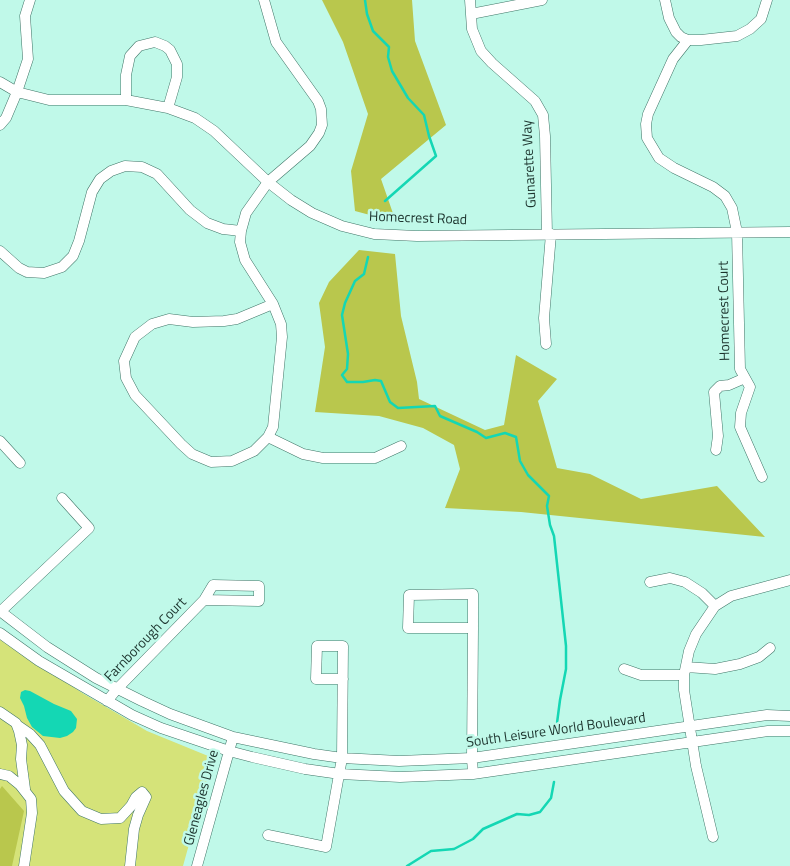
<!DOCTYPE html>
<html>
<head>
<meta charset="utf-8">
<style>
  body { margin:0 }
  canvas { display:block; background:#c0f9e9 }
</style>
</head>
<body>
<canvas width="790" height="866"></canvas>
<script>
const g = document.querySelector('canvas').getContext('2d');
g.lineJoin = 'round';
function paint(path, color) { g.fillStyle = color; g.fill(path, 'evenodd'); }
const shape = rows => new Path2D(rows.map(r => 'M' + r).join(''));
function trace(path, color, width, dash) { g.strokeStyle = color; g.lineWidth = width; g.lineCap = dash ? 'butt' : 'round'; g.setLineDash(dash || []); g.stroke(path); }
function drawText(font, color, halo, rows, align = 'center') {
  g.font = font + ' "Titillium Web",sans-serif'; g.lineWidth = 5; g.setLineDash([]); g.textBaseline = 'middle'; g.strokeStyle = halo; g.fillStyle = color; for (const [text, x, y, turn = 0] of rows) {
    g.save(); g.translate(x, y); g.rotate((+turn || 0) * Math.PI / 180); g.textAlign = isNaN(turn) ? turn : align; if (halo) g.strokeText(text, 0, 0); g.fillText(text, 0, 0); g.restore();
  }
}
paint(shape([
  [0,639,84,694,147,731,213,758,183,866,0,866]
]), '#d5e379');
paint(shape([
  [322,0,412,0,415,41,446,125,381,179,396,222,355,211,351,171,368,114,343,42],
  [359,250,395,254,401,316,417,382,419,399,485,430,504,425,516,355,557,379,538,401,557,468,590,474,641,499,717,486,765,537,521,512,445,508,460,469,454,445,423,428,379,416,315,412,325,347,319,303,329,282],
  [2,786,24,811,12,866,0,866,0,789]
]), '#b9c74d');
paint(shape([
  [25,690,30,691,54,704,71,711,77,719,76,728,73,732,67,736,60,738,43,736,32,727,27,718,24,706,20,698,21,692]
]), '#14d7b4');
trace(shape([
  [365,0,367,14,373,31,389,47,388,57,392,71,408,98,424,115,429,136,436,156,385,201],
  [368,257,364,274,355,281,345,303,342,315,348,354,347,369,342,375,347,382,363,382,375,380,381,381,390,402,398,408,435,406,440,416,477,432,486,438,505,433,516,437,520,461,528,475,549,496,547,506,550,525,554,536,566,646,566,669,560,700,557,723],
  [407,866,431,851,454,849,473,839,483,829,517,814,529,815,540,812,551,798,554,782]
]), '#14d7b4', 2.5);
const minor = shape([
  [264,0,276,42,318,101,321,109,322,125,319,133,310,146,268,182,246,213,241,231,240,242,245,260,273,304,281,324,282,337,273,427,268,437,254,451,232,461,211,462,192,454,181,444,135,395,126,378,124,361,135,337,152,324,169,319,193,322,224,321,237,319,273,304],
  [470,0,472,29,481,51,492,63,535,101,543,115,545,136,547,234],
  [665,0,669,18,676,32,681,37,688,40,701,40,737,36,750,29,761,19,767,0],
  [471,14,542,0],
  [688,40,673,59,648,114,646,124,647,138,659,158,674,168,713,187,725,196,732,208,737,232,740,369,750,387,741,413,740,427,762,477],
  [0,82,17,92,49,100,126,100,168,108,195,118,214,131,268,182,291,200,312,213,342,226,374,234,417,236,790,232],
  [126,100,126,75,130,56,139,46,155,42,165,46,170,50,177,64,177,77,168,108],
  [0,125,6,118,17,92,28,59,25,16,30,0],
  [0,251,19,268,27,272,44,273,62,267,73,256,79,241,92,192,100,179,111,171,125,166,142,167,157,174,190,210,207,223,223,229,241,231],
  [546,344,544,318,551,234],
  [268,437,303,454,323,458,375,458,401,446],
  [0,441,20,463],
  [716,450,718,436,714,392,720,386,729,385,745,378],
  [650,582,670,578,685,582,702,593,715,606],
  [0,611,47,647,96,678,142,701,170,714,233,737,314,754,342,758,399,761,472,758,767,715,790,716],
  [0,612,89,528,62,498],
  [0,633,39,661,132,715,161,728,229,751,252,757,305,769,340,774,400,777,473,774,768,731,790,731],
  [686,667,715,669,740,664,759,657,770,648],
  [624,669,641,675,684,675],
  [107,701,117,689,204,600,259,601,259,586,213,585,204,600],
  [0,712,16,723,19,731,22,745,21,759,25,789],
  [17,725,30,734,40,745,64,791,82,811,101,819,120,818,131,806,136,797,142,792,146,797,138,815,134,829,130,866],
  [0,774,9,776,20,785,31,799,32,813,24,866],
  [473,774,472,758,473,628,473,594,409,595,408,628,473,628],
  [268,835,326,847,342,758,343,646,317,646,316,679,343,679],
  [713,837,696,766,684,690,684,675,689,651,696,634,715,606,731,596,790,580],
  [197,866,233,737]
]);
trace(minor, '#407668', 11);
trace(minor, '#fff', 10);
drawText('14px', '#1c332d', '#c0f9e9', [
  ["Gunarette Way",530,164,-93],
  ["Homecrest Road",418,219,2],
  ["Homecrest Court",725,311,-91],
  ["Farnborough Court",146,640,-46],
  ["South Leisure World Boulevard",556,731,-8],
  ["Gleneagles Drive",202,798,-75]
]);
</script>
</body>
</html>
